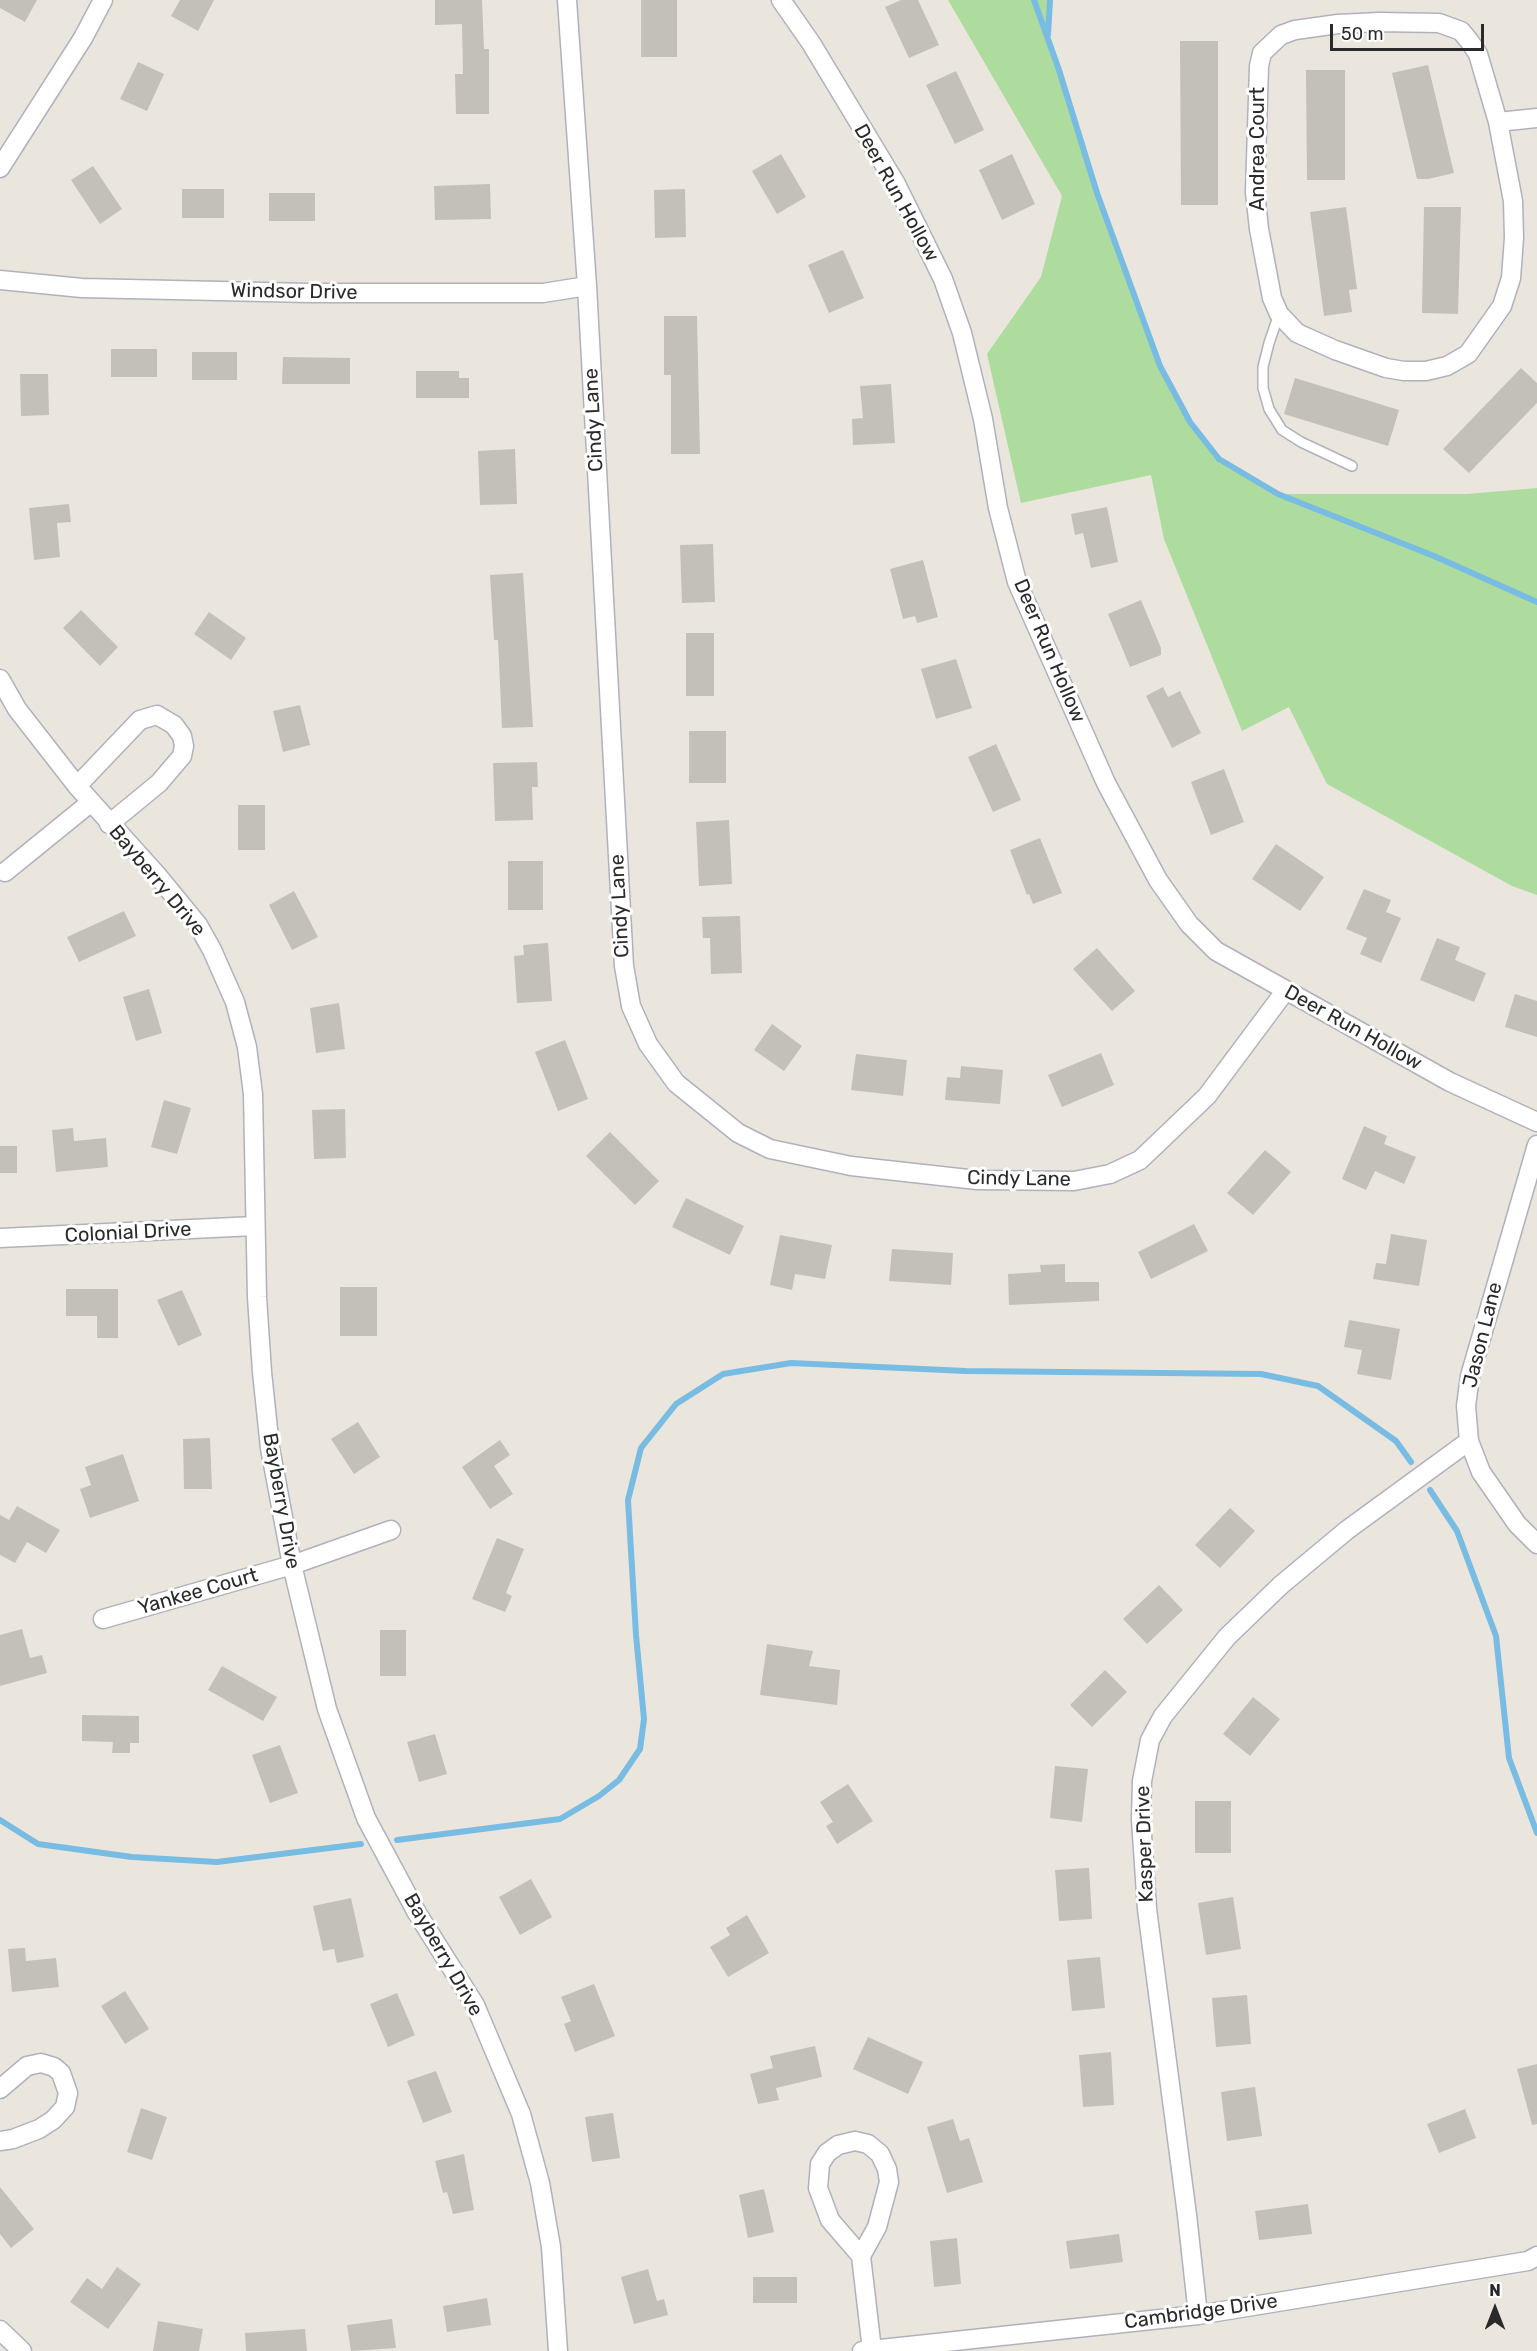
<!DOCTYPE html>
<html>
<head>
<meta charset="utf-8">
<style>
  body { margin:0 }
  #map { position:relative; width:1537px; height:2351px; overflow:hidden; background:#eae6dd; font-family:Rubik,sans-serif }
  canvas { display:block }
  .north { position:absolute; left:1465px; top:2279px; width:60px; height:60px; -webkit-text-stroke:4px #fff; paint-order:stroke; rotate:0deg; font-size:16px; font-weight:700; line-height:24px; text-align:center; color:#2a2a2a }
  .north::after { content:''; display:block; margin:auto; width:21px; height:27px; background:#2a2a2a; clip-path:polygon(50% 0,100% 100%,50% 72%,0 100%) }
  .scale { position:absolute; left:1330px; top:24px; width:154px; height:27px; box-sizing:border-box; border:3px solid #2a2a2a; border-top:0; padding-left:8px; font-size:18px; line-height:21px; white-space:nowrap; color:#2a2a2a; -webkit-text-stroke:4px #fff; paint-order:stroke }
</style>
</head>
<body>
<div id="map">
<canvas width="1537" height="2351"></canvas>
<div class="north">N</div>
<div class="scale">50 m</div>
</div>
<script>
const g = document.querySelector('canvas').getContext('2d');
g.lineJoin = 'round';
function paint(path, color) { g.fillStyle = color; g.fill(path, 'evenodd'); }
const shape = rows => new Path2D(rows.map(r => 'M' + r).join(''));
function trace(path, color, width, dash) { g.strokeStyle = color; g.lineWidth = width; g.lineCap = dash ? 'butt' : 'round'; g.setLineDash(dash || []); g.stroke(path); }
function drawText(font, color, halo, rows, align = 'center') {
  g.font = font + ' Rubik,sans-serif'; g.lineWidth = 6; g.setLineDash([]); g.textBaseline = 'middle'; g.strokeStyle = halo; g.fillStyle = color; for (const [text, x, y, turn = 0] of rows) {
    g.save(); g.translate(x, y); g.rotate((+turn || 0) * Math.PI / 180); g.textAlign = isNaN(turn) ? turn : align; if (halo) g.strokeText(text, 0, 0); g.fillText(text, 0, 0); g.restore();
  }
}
paint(shape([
  [948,0,1050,0,1048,39,1097,193,1160,366,1190,422,1219,459,1278,494,1467,494,1537,488,1537,895,1512,886,1327,784,1289,707,1242,731,1164,539,1151,475,1021,503,987,354,1041,277,1062,196]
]), '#addc9e');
trace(shape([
  [1034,0,1059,70,1097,193,1160,366,1190,422,1219,459,1278,494,1434,556,1537,602],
  [1048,35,1050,0],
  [1430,1490,1457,1531,1496,1636,1509,1758,1537,1833],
  [0,1820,38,1844,132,1857,217,1862,361,1844],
  [397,1840,560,1819,599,1796,619,1780,640,1749,644,1719,636,1635,628,1500,641,1448,676,1404,723,1374,791,1363,966,1371,1261,1374,1318,1386,1396,1441,1411,1462]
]), '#79bce3', 6);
paint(shape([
  [0,0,37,0,25,22,0,8],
  [180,0,214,0,198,31,171,16],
  [435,0,482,0,484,49,489,49,489,114,456,114,455,74,463,74,462,24,435,25],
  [641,0,677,0,677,57,641,57],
  [901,0,918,0,939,45,909,58,885,7],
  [1180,41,1218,41,1218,205,1181,205],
  [138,62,164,74,147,111,120,99],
  [1428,65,1454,173,1428,179,1417,179,1392,73],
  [1306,70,1345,70,1345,180,1307,180],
  [956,71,984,130,955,144,926,85],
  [781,154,806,197,777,214,752,171],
  [1012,154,1035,204,1002,220,979,170],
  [93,166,122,209,100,224,71,180],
  [490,184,491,219,435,220,434,186],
  [182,189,224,189,224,218,182,218],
  [685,189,686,237,655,238,654,190],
  [269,193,315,193,315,221,269,221],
  [1346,207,1357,289,1349,290,1352,312,1324,316,1310,212],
  [1424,207,1461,207,1458,314,1422,313],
  [843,250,864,298,829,313,808,265],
  [664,316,697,316,700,454,671,454,671,375,664,375],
  [111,349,157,349,157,377,111,377],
  [192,352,237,352,237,380,192,380],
  [283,357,350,358,350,384,282,384],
  [1521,368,1537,383,1537,403,1469,473,1443,449],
  [416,371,459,371,459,378,469,378,469,398,416,398],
  [20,374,48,374,49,415,21,416],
  [1295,378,1399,410,1388,446,1284,414],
  [891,384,895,443,853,445,852,419,863,418,860,386],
  [515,449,517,504,480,505,478,451],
  [69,504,71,522,57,523,60,557,34,560,29,508],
  [1107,507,1118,562,1091,568,1083,533,1075,535,1071,514],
  [713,544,715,602,682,603,680,545],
  [923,560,938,617,917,623,915,616,903,619,890,569],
  [523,573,533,727,502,728,498,640,494,640,490,575],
  [1141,600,1161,648,1161,655,1130,667,1108,614],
  [81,610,118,647,100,666,63,628],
  [209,612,246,638,231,660,194,634],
  [686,633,714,633,714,696,686,696],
  [956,659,972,708,936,719,921,669],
  [1163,687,1168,697,1180,691,1201,733,1172,748,1146,696],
  [300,705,310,745,283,752,273,711],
  [689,731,726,731,726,783,689,783],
  [996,744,1021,800,993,812,968,757],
  [537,762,538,787,532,787,533,820,495,821,493,763],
  [1224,769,1244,822,1211,835,1191,782],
  [238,805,265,805,265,850,238,850],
  [729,820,732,884,699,886,696,822],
  [1040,838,1062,893,1033,904,1029,894,1027,895,1010,850],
  [1276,844,1324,877,1300,911,1252,879],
  [508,861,543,861,543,910,508,910],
  [1364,889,1391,900,1386,912,1401,918,1381,963,1360,954,1367,938,1346,929],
  [294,891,318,937,292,950,269,905],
  [124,911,136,936,79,962,67,937],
  [740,916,742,973,711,974,710,938,703,938,702,917],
  [1437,938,1460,947,1455,960,1486,973,1474,1002,1420,980],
  [548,943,552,1001,517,1003,514,956,524,955,523,945],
  [1097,948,1135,991,1112,1011,1073,969],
  [149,989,162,1033,136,1041,123,997],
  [1515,994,1537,1001,1537,1037,1505,1027],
  [339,1003,345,1049,316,1053,310,1008],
  [772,1024,802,1046,784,1071,754,1050],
  [565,1040,588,1099,558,1111,535,1052],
  [1101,1053,1114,1085,1062,1107,1048,1075],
  [856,1054,907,1060,903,1096,851,1090],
  [961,1066,1003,1070,1000,1104,945,1100,947,1077,960,1078],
  [164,1100,191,1108,177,1154,151,1147],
  [345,1109,346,1158,314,1159,312,1110],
  [1364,1126,1387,1136,1384,1144,1416,1157,1404,1184,1375,1171,1366,1190,1342,1179],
  [73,1128,74,1141,106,1138,108,1167,56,1172,52,1130],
  [610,1132,659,1181,635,1205,586,1156],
  [0,1146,17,1146,17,1173,0,1173],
  [1265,1150,1291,1172,1253,1215,1227,1193],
  [686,1198,744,1226,730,1255,672,1227],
  [1194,1224,1208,1251,1151,1279,1138,1252],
  [1391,1234,1427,1240,1419,1286,1373,1279,1376,1263,1386,1264],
  [780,1235,832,1245,825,1279,795,1274,792,1290,770,1285],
  [892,1249,953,1253,951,1285,889,1281],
  [1065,1264,1065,1282,1099,1282,1099,1301,1009,1305,1008,1274,1041,1272,1040,1265],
  [340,1287,377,1287,377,1336,340,1336],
  [66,1289,118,1289,118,1338,97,1338,97,1316,66,1316],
  [182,1290,202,1335,178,1346,157,1300],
  [1349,1320,1400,1329,1391,1380,1357,1374,1362,1350,1344,1347],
  [358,1422,380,1457,354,1474,331,1439],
  [210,1438,212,1489,184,1489,183,1439],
  [500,1440,510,1455,494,1466,513,1494,490,1509,462,1467],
  [123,1454,139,1501,90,1518,80,1489,91,1485,85,1467],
  [17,1506,60,1530,46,1553,27,1542,15,1563,0,1555,0,1515,9,1520],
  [1230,1508,1255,1531,1220,1568,1195,1545],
  [497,1538,524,1549,506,1593,512,1596,505,1612,472,1599],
  [1159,1585,1183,1610,1147,1644,1123,1619],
  [22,1629,30,1658,42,1655,47,1673,0,1686,0,1635],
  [380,1630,406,1630,406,1676,380,1676],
  [767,1644,813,1651,809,1666,840,1670,837,1705,760,1695],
  [222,1666,277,1697,263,1721,208,1690],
  [1105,1670,1127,1692,1092,1727,1070,1705],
  [1253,1697,1280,1719,1250,1756,1223,1734],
  [82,1715,139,1716,139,1743,130,1743,130,1753,112,1753,113,1742,82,1741],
  [435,1734,447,1774,419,1782,407,1742],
  [280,1745,298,1793,270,1803,252,1755],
  [1055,1766,1088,1769,1082,1822,1050,1818],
  [848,1784,873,1821,837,1844,826,1826,833,1822,820,1802],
  [1195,1801,1231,1801,1231,1853,1195,1853],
  [1089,1868,1092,1919,1059,1921,1055,1870],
  [531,1879,552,1917,520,1935,499,1897],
  [1233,1897,1241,1949,1206,1955,1198,1903],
  [351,1898,364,1957,337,1963,334,1949,323,1951,313,1906],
  [747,1915,769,1953,728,1977,710,1947,730,1935,726,1928],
  [25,1948,26,1961,56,1958,59,1987,12,1992,8,1949],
  [1100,1957,1105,2008,1072,2011,1067,1960],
  [594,1984,615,2036,575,2052,564,2024,571,2021,561,1997],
  [125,1991,149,2029,125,2044,101,2006],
  [397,1993,415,2035,388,2047,370,2004],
  [1247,1995,1251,2044,1216,2047,1212,1998],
  [868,2037,923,2062,908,2094,853,2069],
  [815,2046,822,2077,776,2088,779,2100,758,2104,750,2074,773,2068,770,2056],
  [1111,2052,1114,2105,1083,2107,1079,2055],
  [1537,2064,1537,2124,1532,2125,1517,2069],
  [436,2071,452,2112,423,2123,407,2081],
  [1255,2087,1262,2136,1227,2141,1221,2092],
  [141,2108,167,2117,152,2160,127,2152],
  [1465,2109,1476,2138,1439,2153,1427,2124],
  [613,2113,620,2158,592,2162,585,2117],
  [953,2119,960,2141,969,2138,983,2182,947,2193,927,2127],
  [464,2154,474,2210,453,2214,447,2192,443,2193,435,2161],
  [0,2187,34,2229,11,2248,0,2234],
  [764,2189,774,2232,748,2238,739,2195],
  [1308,2204,1312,2234,1259,2240,1255,2211],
  [1119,2234,1123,2262,1070,2269,1066,2241],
  [957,2238,961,2284,934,2287,930,2241],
  [117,2267,141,2284,108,2329,70,2302,87,2278,102,2289],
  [648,2269,657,2301,664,2299,668,2315,634,2324,621,2277],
  [753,2277,797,2277,797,2303,753,2303],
  [487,2298,491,2325,447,2332,443,2306],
  [392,2319,396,2348,351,2351,347,2325],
  [158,2321,203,2329,199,2351,153,2351],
  [305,2329,307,2351,246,2351,245,2333]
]), '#c3c0b8');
const service = shape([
  [1279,314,1269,343,1263,367,1263,388,1269,409,1282,430,1301,442,1352,466]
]);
const minor = shape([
  [567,0,587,286,624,966,631,1006,648,1044,676,1083,738,1133,770,1149,851,1166,977,1180,1074,1181,1110,1174,1140,1160,1207,1096,1286,990],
  [781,0,811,43,896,184,943,279,962,333,983,419,998,508,1017,582,1106,783,1158,880,1189,924,1216,951,1450,1082,1537,1122],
  [1379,22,1439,23,1461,31,1470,42,1478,54,1498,122,1513,201,1514,238,1511,278,1502,306,1468,354,1447,366,1426,371,1404,371,1386,368,1335,350,1297,333,1279,314,1272,298,1259,229,1255,192,1259,66,1262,53,1281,35,1295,30,1338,24,1379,22],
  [1498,122,1537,118],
  [0,168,83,38,103,0],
  [0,280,82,288,310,293,543,293,587,286],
  [0,679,17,709,77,786,157,875,198,925,212,950,235,1002,247,1047,253,1094,257,1297,262,1372,270,1448,292,1565,327,1709,366,1818,417,1913,475,2005,521,2114,540,2183,551,2247,558,2351],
  [77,786,140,720,157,715,174,725,182,736,184,746,182,756,159,783,109,824],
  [5,872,90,803],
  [1537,1145,1470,1376,1466,1406,1469,1441,1481,1472,1517,1524,1537,1544],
  [0,1238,255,1226],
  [103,1619,292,1565,391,1530],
  [0,2089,27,2066,41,2063,54,2067,61,2073,68,2093,65,2107,53,2120,39,2129,13,2139,0,2141],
  [855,2141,868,2144,880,2154,887,2169,889,2182,877,2227,861,2256,830,2220,818,2188,820,2164,827,2153,838,2145,855,2141],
  [861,2256,872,2350],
  [1198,2315,1187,2215,1147,1909,1141,1820,1142,1781,1150,1740,1163,1716,1227,1637,1281,1585,1347,1530,1469,1441],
  [0,2330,22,2351],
  [862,2351,1198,2315,1528,2261,1537,2256]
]);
trace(service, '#b0b1bc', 12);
trace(minor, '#b0b1bc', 21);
trace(service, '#fff', 9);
trace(minor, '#fff', 18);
drawText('20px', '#2a2a2a', '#fff', [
  ["Andrea Court",1258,149,-90],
  ["Deer Run Hollow",896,193,61],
  ["Windsor Drive",294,292,1],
  ["Cindy Lane",594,420,-93],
  ["Deer Run Hollow",1049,651,67],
  ["Bayberry Drive",157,881,50],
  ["Cindy Lane",620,906,-93],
  ["Deer Run Hollow",1353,1028,29],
  ["Cindy Lane",1019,1179,1],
  ["Colonial Drive",128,1233,-3],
  ["Jason Lane",1483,1335,-76],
  ["Bayberry Drive",281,1501,80],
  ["Yankee Court",198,1592,-16],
  ["Kasper Drive",1145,1844,-92],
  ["Bayberry Drive",443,1955,60],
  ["Cambridge Drive",1201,2312,-8]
]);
</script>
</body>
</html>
